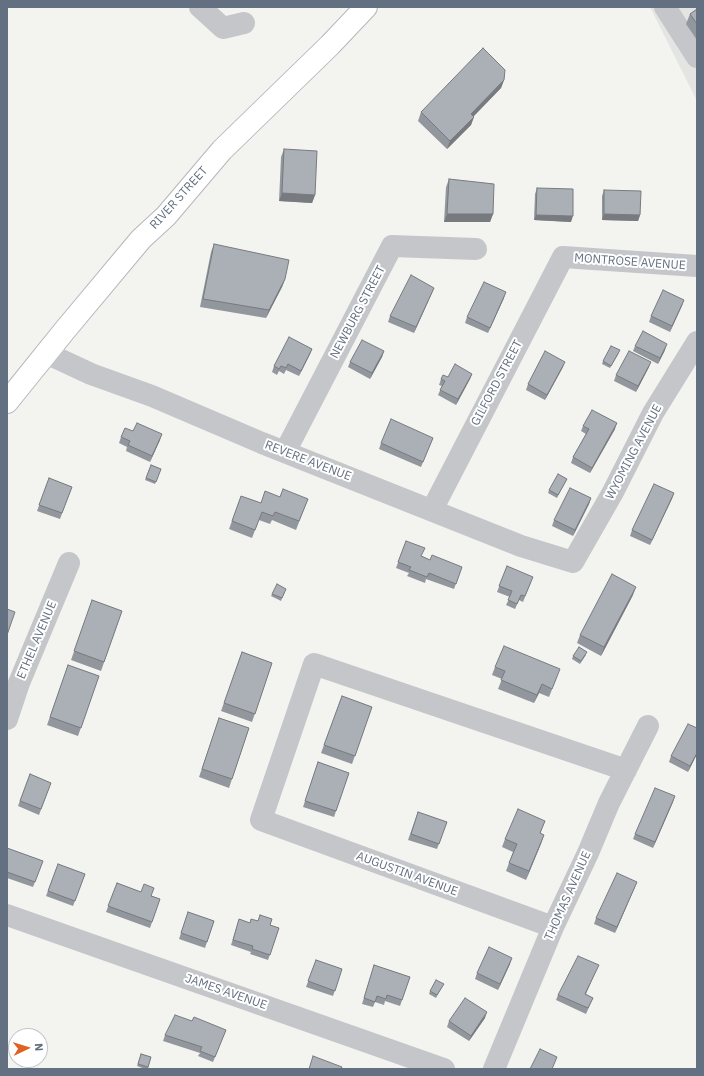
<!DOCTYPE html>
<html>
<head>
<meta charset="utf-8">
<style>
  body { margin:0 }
  #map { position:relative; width:704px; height:1076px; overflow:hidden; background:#f3f4f0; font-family:"IBM Plex Sans",sans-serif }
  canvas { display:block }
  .frame { position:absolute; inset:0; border:8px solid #637081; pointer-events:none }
  .north { position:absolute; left:8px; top:1028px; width:40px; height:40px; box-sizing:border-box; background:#fff; border:1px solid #c1c6cd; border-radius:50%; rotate:86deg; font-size:11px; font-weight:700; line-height:16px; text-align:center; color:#637081 }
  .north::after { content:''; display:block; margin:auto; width:14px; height:18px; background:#e16122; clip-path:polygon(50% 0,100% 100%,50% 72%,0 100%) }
</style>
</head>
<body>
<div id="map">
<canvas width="704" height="1076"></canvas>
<div class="frame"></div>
<div class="north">N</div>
</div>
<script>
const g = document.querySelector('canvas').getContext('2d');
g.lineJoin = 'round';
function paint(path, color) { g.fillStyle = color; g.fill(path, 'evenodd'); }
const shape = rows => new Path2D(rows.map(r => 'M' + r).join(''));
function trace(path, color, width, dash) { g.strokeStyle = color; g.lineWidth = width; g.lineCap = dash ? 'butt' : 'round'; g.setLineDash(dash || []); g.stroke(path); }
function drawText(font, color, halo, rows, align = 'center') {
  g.font = font + ' "IBM Plex Sans",sans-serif'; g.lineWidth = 4; g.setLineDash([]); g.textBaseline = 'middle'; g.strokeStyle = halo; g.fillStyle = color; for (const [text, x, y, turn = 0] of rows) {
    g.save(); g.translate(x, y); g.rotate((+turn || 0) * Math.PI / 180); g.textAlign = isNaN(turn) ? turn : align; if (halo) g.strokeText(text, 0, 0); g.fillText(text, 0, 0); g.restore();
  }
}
paint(shape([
  [650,7,697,7,697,101]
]), '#e4e5e3');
const major = shape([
  [7,402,65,330,141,239,166,216,222,150,330,45,366,7]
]);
trace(major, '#b4b7bc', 24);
trace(shape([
  [200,7,223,28,244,23],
  [665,7,697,57],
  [46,353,91,374,152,396,262,443,521,546,573,562,613,492,653,413,697,342],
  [285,452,392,246,476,249],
  [432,510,563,257,697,266],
  [7,719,19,683,69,563],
  [7,915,444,1069],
  [553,927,261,820,314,664,626,770],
  [494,1069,553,927,588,853,609,803,648,726]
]), '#c4c6ca', 22);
trace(major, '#fff', 22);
paint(shape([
  [697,9,697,40,686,24,690,14],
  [504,80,501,88,474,116,471,125,447,149,418,121,421,112],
  [284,149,315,195,312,203,279,201,281,157],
  [449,179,493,214,490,222,444,222,446,187],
  [537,188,571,222,534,220,535,194],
  [604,190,640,215,638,221,602,220,602,196],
  [214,244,285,279,282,287,266,318,200,307,211,252],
  [434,288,414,333,388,322,390,316],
  [504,298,488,333,465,323,467,317],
  [684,300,670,332,649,322,651,316],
  [635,346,665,350,658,364,633,351],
  [312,349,310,354,299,376,286,370,284,374,279,371,277,375,272,372,274,366],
  [384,351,382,357,370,379,348,367,350,362],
  [619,353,610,368,602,364,603,361],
  [563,367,545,400,526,390,528,384],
  [649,367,636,392,614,381,616,375],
  [472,374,470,379,456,405,438,395,442,386,439,385,441,379,448,377],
  [583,426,615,429,590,473,571,463,573,457,586,434,581,431],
  [133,431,160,440,150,462,126,451,127,447,119,443,121,437],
  [433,438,421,467,379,449,381,443],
  [151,465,161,469,155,484,145,480],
  [49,478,72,487,60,519,37,511],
  [567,479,557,498,548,493,549,490],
  [674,493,650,545,630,536,632,530],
  [241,496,261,503,280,497,308,499,296,530,272,520,270,524,259,520,252,538,229,529],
  [591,498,589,504,573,536,552,526,554,520],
  [406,541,422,556,430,560,462,567,454,589,426,579,425,583,407,576,409,573,396,568],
  [507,566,531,582,523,602,519,600,515,609,506,605,510,597,497,592],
  [285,591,281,601,271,596,272,594],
  [633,595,601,656,577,643,580,635],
  [92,600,122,611,101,671,71,660],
  [242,652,272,663,252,722,221,711],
  [586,655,580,664,572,659,573,656],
  [68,665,99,676,78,736,47,725],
  [495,667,557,677,549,697,539,693,534,703,498,689,502,679,492,675],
  [342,696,372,707,352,764,321,753],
  [219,718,249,728,229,788,199,777],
  [697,754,688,772,669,762,671,756],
  [318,762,349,773,334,817,303,807],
  [30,774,51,783,39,815,18,806],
  [673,802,653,848,633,839,635,834],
  [418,812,447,822,437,849,408,840],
  [545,821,540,834,544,835,526,880,506,871,513,852,502,847,505,839],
  [7,848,43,861,33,887,7,878],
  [58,864,85,874,73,906,46,896],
  [637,882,615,933,594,924,596,918],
  [117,883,160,899,150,928,106,912],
  [188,912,214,921,205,948,179,939],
  [239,919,250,923,270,925,279,928,268,960,250,954,251,952,231,945],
  [316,960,342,969,333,996,306,987],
  [510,964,498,990,475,979,477,973],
  [374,965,410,977,400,1006,385,1001,384,1005,375,1002,373,1007,362,1004],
  [596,971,586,994,593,998,586,1014,556,1000,558,995],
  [442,987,436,998,429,994,430,991],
  [485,1018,469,1041,447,1027,449,1021],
  [226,1030,213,1062,198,1056,200,1053,163,1041,165,1035],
  [141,1054,151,1057,148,1069,145,1069,137,1066]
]), '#92979d');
paint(shape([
  [504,80,501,88,468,122,471,114],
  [474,117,471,125,447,149,450,141],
  [282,193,315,195,312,203,279,201],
  [447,214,493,214,490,222,444,222],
  [604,214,640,215,638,221,602,220],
  [536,215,573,216,571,222,534,220],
  [285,279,282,287,266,318,269,310],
  [434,288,432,293,414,333,416,327],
  [506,292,504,298,488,333,490,328],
  [684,300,682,306,670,332,672,326],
  [667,344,665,350,658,364,660,358],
  [312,349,310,354,299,376,301,371],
  [384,351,382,357,370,379,372,373],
  [565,362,563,367,545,400,547,395],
  [651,362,649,367,636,392,638,386],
  [472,374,470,379,456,405,458,399],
  [617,423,615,429,590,473,592,468],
  [162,434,160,440,150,462,152,456],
  [674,493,672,499,650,545,652,540],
  [591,498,589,504,573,536,575,530],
  [636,587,633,595,601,656,604,647],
  [542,684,539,693,534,703,537,695],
  [697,753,697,754,688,772,690,766],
  [675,796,673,802,653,848,655,842],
  [544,835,541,844,526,880,529,871],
  [637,882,635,887,615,933,617,927],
  [512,958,510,964,498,990,500,984],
  [487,1012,485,1018,469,1041,471,1036]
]), '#777b7f');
const building = shape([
  [697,9,697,24,690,14,697,9],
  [483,48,505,70,504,80,471,114,474,117,450,141,421,112,483,48],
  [284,149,317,151,315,195,282,193,284,149],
  [449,179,494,184,493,214,447,214,449,179],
  [537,188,573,189,573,216,536,215,537,188],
  [604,190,641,191,640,215,604,214,604,190],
  [214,244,289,260,285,279,269,310,203,299,214,244],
  [411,275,434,288,416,327,390,316,411,275],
  [484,282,506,292,490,328,467,317,484,282],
  [663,290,684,300,672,326,651,316,663,290],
  [643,331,667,344,660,358,635,346,643,331],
  [289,337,312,349,301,371,288,364,286,368,281,366,279,369,274,366,289,337],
  [362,340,384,351,372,373,350,362,362,340],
  [611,346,620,350,611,366,603,361,611,346],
  [545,351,565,362,547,395,528,384,545,351],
  [629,351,651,362,638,386,616,375,629,351],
  [455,364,472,374,458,399,440,390,445,381,441,379,443,375,448,377,455,364],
  [592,410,617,423,592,468,573,457,589,429,583,426,592,410],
  [391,419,433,438,423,462,381,443,391,419],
  [137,423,162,434,152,456,128,445,130,441,121,437,125,428,133,431,137,423],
  [151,465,161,469,156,482,146,478,151,465],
  [558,474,567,479,558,495,549,490,558,474],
  [49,478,72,487,62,513,39,505,49,478],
  [654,484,674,493,652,540,632,530,654,484],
  [570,488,591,498,575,530,554,520,570,488],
  [283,489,308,499,299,521,275,512,273,516,262,512,255,530,232,521,241,496,261,503,265,491,280,497,283,489],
  [406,541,425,548,421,556,430,560,432,555,462,567,456,584,429,573,427,577,409,570,411,567,398,562,406,541],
  [507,566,533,577,525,596,521,595,517,604,508,600,512,591,499,586,507,566],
  [612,574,636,587,604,647,580,635,612,574],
  [277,584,286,589,282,598,272,594,277,584],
  [92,600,122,611,104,662,74,651,92,600],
  [7,609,15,612,7,635,7,609],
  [504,646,560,669,552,689,542,684,537,695,501,680,505,671,495,667,504,646],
  [579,647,587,652,581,661,573,656,579,647],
  [242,652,272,663,255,714,224,703,242,652],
  [68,665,99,676,81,728,50,717,68,665],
  [342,696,372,707,355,756,324,745,342,696],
  [219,718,249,728,232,779,202,769,219,718],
  [688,724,697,728,697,753,690,766,671,756,688,724],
  [318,762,349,773,336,811,305,801,318,762],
  [30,774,51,783,41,809,20,801,30,774],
  [655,788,675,796,655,842,635,834,655,788],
  [518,809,545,821,540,833,544,835,529,871,509,863,517,844,505,839,518,809],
  [418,812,447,822,439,844,411,834,418,812],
  [7,848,43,861,35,882,7,872,7,848],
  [58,864,85,874,75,901,48,891,58,864],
  [617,873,637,882,617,927,596,918,617,873],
  [117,883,141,892,144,884,154,888,151,896,160,899,152,922,108,906,117,883],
  [188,912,214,921,207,942,181,933,188,912],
  [260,915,272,919,270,925,279,928,270,955,252,949,253,946,233,940,239,919,250,923,251,919,258,921,260,915],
  [489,947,512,958,500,984,477,973,489,947],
  [578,956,599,965,585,994,593,998,588,1008,558,995,578,956],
  [316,960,342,969,335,991,308,981,316,960],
  [374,965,410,977,402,1000,387,995,386,999,377,996,375,1002,364,998,374,965],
  [436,980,444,984,437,995,430,991,436,980],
  [465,998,487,1012,471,1036,449,1021,465,998],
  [175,1015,192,1021,194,1017,226,1030,215,1057,200,1051,202,1047,165,1035,175,1015],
  [540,1049,557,1057,552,1069,530,1069,540,1049],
  [141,1054,151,1057,148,1067,138,1064,141,1054],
  [313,1056,342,1067,341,1069,309,1069,313,1056]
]);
paint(building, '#aab0b6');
trace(building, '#777b7f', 1);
drawText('12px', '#637081', '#fff', [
  ["RIVER STREET",179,198,-48],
  ["MONTROSE AVENUE",630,262,4],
  ["NEWBURG STREET",358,312,-62],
  ["GILFORD STREET",497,383,-62],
  ["WYOMING AVENUE",634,452,-62],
  ["REVERE AVENUE",308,461,21],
  ["ETHEL AVENUE",37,640,-67],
  ["AUGUSTIN AVENUE",407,874,20],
  ["THOMAS AVENUE",568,896,-66],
  ["JAMES AVENUE",226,992,19]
]);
</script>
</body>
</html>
